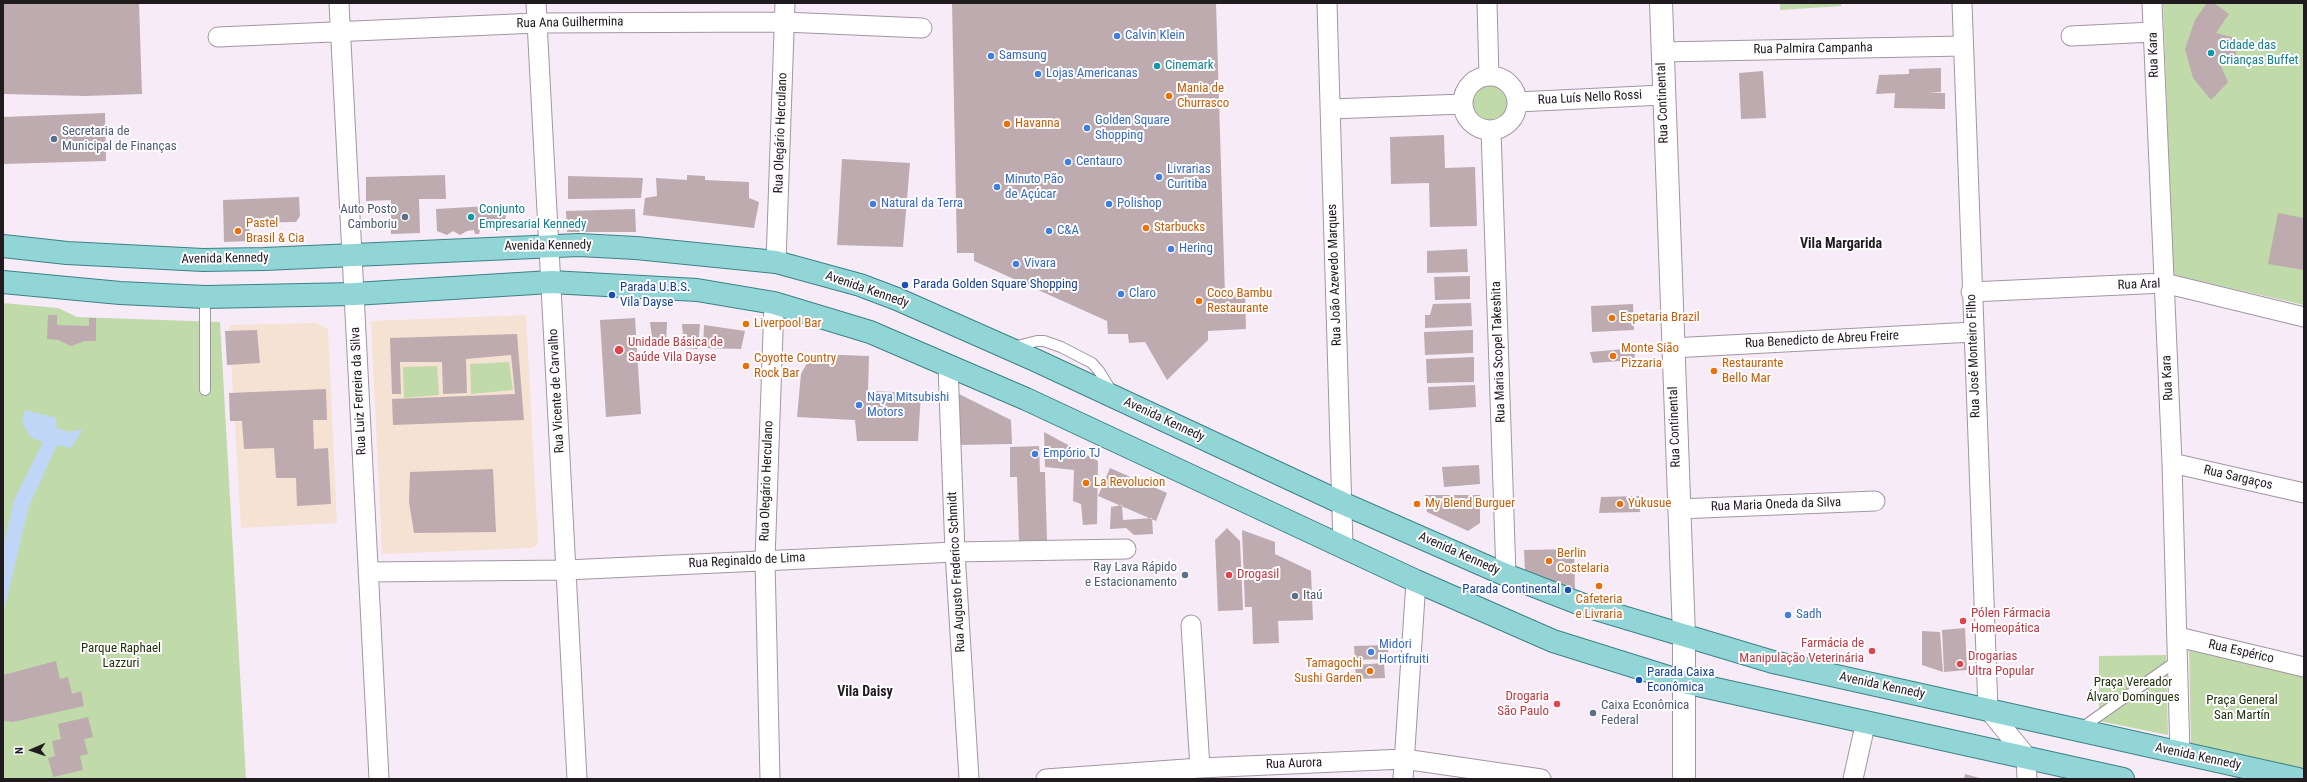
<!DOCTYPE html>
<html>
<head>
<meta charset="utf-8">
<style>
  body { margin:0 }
  #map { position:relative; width:2307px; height:782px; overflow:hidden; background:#f7ebf8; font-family:"Roboto Condensed",sans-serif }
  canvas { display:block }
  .frame { position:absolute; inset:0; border:4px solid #1f1b1f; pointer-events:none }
  .north { position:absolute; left:12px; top:730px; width:40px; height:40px; -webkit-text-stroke:3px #fefcfe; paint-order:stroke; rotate:268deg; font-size:11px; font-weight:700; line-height:16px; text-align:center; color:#1f1b1f }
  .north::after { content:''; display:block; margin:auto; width:14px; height:18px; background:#1f1b1f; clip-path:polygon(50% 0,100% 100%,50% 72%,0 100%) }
</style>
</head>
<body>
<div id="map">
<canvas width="2307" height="782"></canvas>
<div class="frame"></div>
<div class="north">N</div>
</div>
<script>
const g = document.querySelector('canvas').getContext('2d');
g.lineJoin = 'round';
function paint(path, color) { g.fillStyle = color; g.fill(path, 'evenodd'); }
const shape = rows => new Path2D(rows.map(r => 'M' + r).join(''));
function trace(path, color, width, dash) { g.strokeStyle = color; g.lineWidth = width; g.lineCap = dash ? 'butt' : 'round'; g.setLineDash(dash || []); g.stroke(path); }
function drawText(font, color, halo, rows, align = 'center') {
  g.font = font + ' "Roboto Condensed",sans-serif'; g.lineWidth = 4; g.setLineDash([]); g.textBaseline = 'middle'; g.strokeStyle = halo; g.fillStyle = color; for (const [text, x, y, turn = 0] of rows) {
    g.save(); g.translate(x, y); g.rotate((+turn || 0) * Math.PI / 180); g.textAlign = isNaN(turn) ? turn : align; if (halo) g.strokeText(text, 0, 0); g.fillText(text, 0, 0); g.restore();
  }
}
paint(shape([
  [526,315,538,544,532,548,382,554,371,321],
  [316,323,328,329,337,523,241,528,229,325]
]), '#f5e2d2');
paint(shape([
  [1780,3,1841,3,1841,6,1780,10],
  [2163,3,2304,3,2304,305,2173,275],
  '1470 103a21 21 0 1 1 42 0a21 21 0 1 1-42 0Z',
  [3,303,58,308,77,317,220,322,246,779,3,779],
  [509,362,513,390,471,394,470,364],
  [437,366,439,395,404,398,403,367],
  [2189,649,2304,675,2304,769,2191,744],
  [2166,655,2168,735,2099,721,2099,656]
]), '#c1daaa');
paint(shape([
  [25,410,56,418,57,428,70,432,83,429,71,448,57,445,29,506,3,615,3,548,14,500,43,442,30,437,22,422]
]), '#c0d6f6');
paint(shape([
  [3,3,139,3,142,94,86,96,3,94],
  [952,3,1216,3,1225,295,1245,294,1246,329,1208,331,1208,340,1167,380,1145,342,1129,343,1128,334,1108,334,1107,321,974,261,974,253,957,253],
  [2207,3,2214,3,2229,14,2216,33,2235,38,2236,56,2219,62,2228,82,2211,100,2193,78,2185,49,2195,20],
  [1941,68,1941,92,1928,93,1945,93,1945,109,1894,108,1895,93,1876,94,1879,75,1909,74,1909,69],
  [1763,71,1766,118,1741,119,1739,73],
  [105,113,106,161,3,164,3,117],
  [1444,135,1445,168,1475,167,1477,226,1430,227,1429,183,1391,184,1390,137],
  [842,159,910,163,903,247,837,245],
  [445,175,446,199,419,199,420,233,391,234,391,200,366,201,366,177],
  [687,175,705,176,705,180,749,182,749,198,759,202,754,228,643,215,645,198,657,196,656,178,687,180],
  [568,176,643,178,641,198,568,199],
  [299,197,300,216,296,222,249,223,250,241,224,242,223,200],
  [505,205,506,225,499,229,480,230,479,234,475,234,474,230,467,231,460,235,453,231,447,235,437,231,436,209],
  [635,209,636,232,567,232,566,211],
  [2278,213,2304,218,2304,270,2268,264],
  [1467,249,1468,272,1427,273,1427,251],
  [1470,276,1470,299,1435,300,1434,277],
  [1471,303,1472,326,1425,328,1425,315,1430,315,1433,304],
  [1633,304,1634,330,1592,332,1591,306],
  [48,315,57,315,57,325,89,326,89,318,96,318,96,341,85,341,71,346,58,340,47,339],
  [635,318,641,414,606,417,600,320],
  [650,322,667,322,666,347,653,346],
  [682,324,700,324,698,349,684,348],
  [704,325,745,331,741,349,703,348],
  [257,330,260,363,227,365,225,331],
  [1473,330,1473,353,1425,355,1424,332],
  [517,334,524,420,393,425,392,399,515,394,511,355,466,359,467,393,443,394,442,362,400,362,401,394,392,394,390,338],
  [1636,348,1634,360,1593,363,1590,352],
  [812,354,869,356,868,391,921,393,918,441,857,441,855,420,797,417,801,374],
  [1474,357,1474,382,1427,383,1426,359],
  [1475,385,1476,407,1429,410,1428,387],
  [326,389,327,420,313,420,314,449,328,448,331,504,297,506,296,478,276,478,274,448,244,449,242,421,230,421,229,393],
  [957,393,1011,420,1012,444,959,445],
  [1044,432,1098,461,1097,524,1083,525,1081,504,1073,501,1074,470,1045,467],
  [1039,446,1040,472,1045,472,1047,540,1019,541,1017,477,1010,477,1010,447],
  [1479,465,1480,484,1444,487,1442,467],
  [1110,468,1167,493,1156,521,1098,496],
  [493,469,496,532,414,533,409,502,410,472],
  [1425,495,1480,495,1480,523,1468,531,1427,512],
  [1639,496,1640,512,1599,513,1601,497],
  [1122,505,1123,520,1152,518,1153,534,1134,535,1126,528,1110,529,1111,507],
  [1227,528,1240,541,1243,610,1218,611,1215,540],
  [1242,530,1275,542,1275,554,1311,571,1313,620,1278,621,1279,643,1253,644,1252,607,1245,607],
  [1574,549,1575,589,1525,572,1524,550],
  [1965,628,1967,670,1944,672,1942,630],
  [1922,631,1940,632,1943,672,1922,665],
  [1388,645,1388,659,1355,660,1354,646],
  [56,661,60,679,68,677,72,694,81,691,84,706,13,722,3,721,3,675],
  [1384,663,1385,678,1356,679,1355,665],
  [88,717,93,737,84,739,88,754,80,756,83,770,53,777,48,758,55,756,52,741,61,739,58,724],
  [1965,774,1983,779,1964,779]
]), '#bdabb0');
const service = shape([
  [1013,347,1037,341,1044,341,1061,347,1092,363,1099,371,1112,392],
  [205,390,205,297],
  [2080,729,2178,660]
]);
const minor = shape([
  [339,3,379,779],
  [536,3,577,779],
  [1327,3,1343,546],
  [1487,3,1489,76],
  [1962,3,1988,709,2026,756,2027,779],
  [2152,3,2172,463,2180,754],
  [2071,36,2153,32],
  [218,37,537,23,784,22,922,28],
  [1662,52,1963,46],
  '1463 103a27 27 0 1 1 54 0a27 27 0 1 1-54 0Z',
  [1517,102,1663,95],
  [1331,109,1463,104],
  [1491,130,1506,575],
  [776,262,785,3],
  [1971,292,2164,283,2304,317],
  [1672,348,1973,332],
  [948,366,955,552,969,779],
  [2172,463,2304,493],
  [1678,509,1875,501],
  [368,572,566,570,955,552,1126,549],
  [1191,625,1200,768],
  [2178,637,2304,667],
  [770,779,765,560,774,303],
  [1046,779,1200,768,1404,759,1541,779],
  [1403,779,1416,581],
  [1853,779,1866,721]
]);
const tertiary = shape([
  [1661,3,1684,636,1684,779]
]);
const primary = shape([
  [3,246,67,253,203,260,264,259,579,245,636,248,776,262,860,285,897,299,1035,360,1342,503,1506,575,1586,606,1773,662,2298,779],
  [3,282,120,293,205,297,354,294,551,282,697,290,774,303,870,332,1026,399,1416,581,1553,641,1684,682,2123,779]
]);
trace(service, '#a296a3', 12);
trace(minor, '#a296a3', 21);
trace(tertiary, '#a296a3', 24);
trace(primary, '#3b8286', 24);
trace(service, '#fff', 10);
trace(minor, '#fff', 19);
trace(tertiary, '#fff', 22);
trace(primary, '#92d5d7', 22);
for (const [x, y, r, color] of [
  [1117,36,4,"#3f7fe0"],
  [2211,53,4,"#0f9aa8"],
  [991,56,4,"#3f7fe0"],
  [1157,66,4,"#0f9aa8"],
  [1038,74,4,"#3f7fe0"],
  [1169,96,4,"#e8710a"],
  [1007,124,4,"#e8710a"],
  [1087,128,4,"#3f7fe0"],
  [54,139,4,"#5c6f8a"],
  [1068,162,4,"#3f7fe0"],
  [1159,177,4,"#3f7fe0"],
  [997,187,4,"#3f7fe0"],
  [873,204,4,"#3f7fe0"],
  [1109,204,4,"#3f7fe0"],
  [405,217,4,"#5c6f8a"],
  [471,217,4,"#0f9aa8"],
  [1146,228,4,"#e8710a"],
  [238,231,4,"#e8710a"],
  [1049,231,4,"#3f7fe0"],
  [1171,249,4,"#3f7fe0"],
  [1016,264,4,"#3f7fe0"],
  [905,285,4,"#1a4fb4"],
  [1121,294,4,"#3f7fe0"],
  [612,295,4,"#1a4fb4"],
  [1199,301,4,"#e8710a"],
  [1612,318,4,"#e8710a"],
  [746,324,4,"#e8710a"],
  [619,350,5,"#e0444e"],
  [1613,356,4,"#e8710a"],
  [746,366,4,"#e8710a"],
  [1714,371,4,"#e8710a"],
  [859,405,4,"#3f7fe0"],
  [1035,454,4,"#3f7fe0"],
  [1086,483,4,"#e8710a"],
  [1417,504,4,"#e8710a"],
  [1620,504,4,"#e8710a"],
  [1549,561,4,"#e8710a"],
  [1185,575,4,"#5c6f8a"],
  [1229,575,4,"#e0444e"],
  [1599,586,4,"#e8710a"],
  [1568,590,4,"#1a4fb4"],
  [1295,596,4,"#5c6f8a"],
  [1788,615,4,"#3f7fe0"],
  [1963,621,4,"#e0444e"],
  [1872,651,4,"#e0444e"],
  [1371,652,4,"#3f7fe0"],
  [1960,664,4,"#e0444e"],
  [1370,671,4,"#e8710a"],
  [1639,680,4,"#1a4fb4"],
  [1557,704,4,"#e0444e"],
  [1593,713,4,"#5c6f8a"]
]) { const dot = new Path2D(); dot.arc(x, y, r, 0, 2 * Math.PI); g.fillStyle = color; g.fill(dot); trace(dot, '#fefcfe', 1.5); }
drawText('13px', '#1f1b1f', '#fefcfe', [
  ["Rua Ana Guilhermina",570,23,-1],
  ["Rua Palmira Campanha",1813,49,-1],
  ["Rua Kara",2154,55,-92],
  ["Rua Luís Nello Rossi",1590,98,-3],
  ["Rua Continental",1663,103,-92],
  ["Rua Olegário Herculano",781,133,-88],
  ["Avenida Kennedy",548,246,-1],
  ["Avenida Kennedy",225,259,-1],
  ["Rua João Azevedo Marques",1335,275,-92],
  ["Rua Aral",2139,285,-2],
  ["Avenida Kennedy",867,290,19],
  ["Rua Benedicto de Abreu Freire",1822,340,-3],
  ["Rua Maria Scopel Takeshita",1499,352,-92],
  ["Rua José Monteiro Filho",1974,356,-92],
  ["Rua Kara",2168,378,-93],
  ["Rua Luiz Ferreira da Silva",359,391,-93],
  ["Rua Vicente de Carvalho",557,391,-93],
  ["Avenida Kennedy",1164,420,25],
  ["Rua Continental",1675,427,-92],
  ["Rua Sargaços",2238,478,13],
  ["Rua Olegário Herculano",767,481,-88],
  ["Rua Maria Oneda da Silva",1776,505,-2],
  ["Avenida Kennedy",1459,554,24],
  ["Rua Reginaldo de Lima",747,561,-3],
  ["Rua Augusto Frederico Schmidt",957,572,-93],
  ["Rua Espérico",2241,652,13],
  ["Avenida Kennedy",1882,686,12],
  ["Avenida Kennedy",2198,757,12],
  ["Rua Aurora",1294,764,-2]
]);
drawText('13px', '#366cbe', '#fefcfe', [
  ["Calvin Klein",1125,36],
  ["Samsung",999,56],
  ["Lojas Americanas",1046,74],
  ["Golden Square",1095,121],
  ["Shopping",1095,136],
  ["Centauro",1076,162],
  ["Livrarias",1167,170],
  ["Curitiba",1167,185],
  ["Minuto Pão",1005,180],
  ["de Açúcar",1005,195],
  ["Natural da Terra",881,204],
  ["Polishop",1117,204],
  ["C&A",1057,231],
  ["Hering",1179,249],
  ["Vivara",1024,264],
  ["Claro",1129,294],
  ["Naya Mitsubishi",867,398],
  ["Motors",867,413],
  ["Empório TJ",1043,454],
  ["Sadh",1796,615],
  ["Midori",1379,645],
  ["Hortifruiti",1379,660]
], 'left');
drawText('13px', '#0d838f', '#fefcfe', [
  ["Cidade das",2219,46],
  ["Crianças Buffet",2219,61],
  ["Cinemark",1165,66],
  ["Conjunto",479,210],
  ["Empresarial Kennedy",479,225]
], 'left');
drawText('13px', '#c56008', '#fefcfe', [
  ["Mania de",1177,89],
  ["Churrasco",1177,104],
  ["Havanna",1015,124],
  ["Pastel",246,224],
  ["Brasil & Cia",246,239],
  ["Starbucks",1154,228],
  ["Coco Bambu",1207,294],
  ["Restaurante",1207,309],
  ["Espetaria Brazil",1620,318],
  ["Liverpool Bar",754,324],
  ["Monte Sião",1621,349],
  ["Pizzaria",1621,364],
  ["Coyotte Country",754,359],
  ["Rock Bar",754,374],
  ["Restaurante",1722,364],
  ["Bello Mar",1722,379],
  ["La Revolucion",1094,483],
  ["My Blend Burguer",1425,504],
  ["Yukusue",1628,504],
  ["Berlin",1557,554],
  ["Costelaria",1557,569],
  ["Cafeteria",1599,600,"center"],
  ["e Livraria",1599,615,"center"],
  ["Tamagochi",1362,664,"right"],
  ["Sushi Garden",1362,679,"right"]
], 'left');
drawText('13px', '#4e5e75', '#fefcfe', [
  ["Secretaria de",62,132],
  ["Municipal de Finanças",62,147],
  ["Auto Posto",397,210,"right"],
  ["Camboriu",397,225,"right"],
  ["Ray Lava Rápido",1177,568,"right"],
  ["e Estacionamento",1177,583,"right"],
  ["Itaú",1303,596],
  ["Caixa Econômica",1601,706],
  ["Federal",1601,721]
], 'left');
drawText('13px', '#164399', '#fefcfe', [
  ["Parada Golden Square Shopping",913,285],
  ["Parada U.B.S.",620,288],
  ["Vila Dayse",620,303],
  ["Parada Continental",1560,590,"right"],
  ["Parada Caixa",1647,673],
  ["Econômica",1647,688]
], 'left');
drawText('13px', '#be3a42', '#fefcfe', [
  ["Unidade Básica de",628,343],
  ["Saúde Vila Dayse",628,358],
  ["Drogasil",1237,575],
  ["Pólen Fármacia",1971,614],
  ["Homeopática",1971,629],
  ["Farmácia de",1864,644,"right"],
  ["Manipulação Veterinária",1864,659,"right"],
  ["Drogarias",1968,657],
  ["Ultra Popular",1968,672],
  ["Drogaria",1549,697,"right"],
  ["São Paulo",1549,712,"right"]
], 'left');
drawText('13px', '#21340b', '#fefcfe', [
  ["Parque Raphael",121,649],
  ["Lazzuri",121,664],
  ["Praça Vereador",2133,683],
  ["Álvaro Domingues",2133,698],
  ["Praça General",2242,701],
  ["San Martín",2242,716]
]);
drawText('bold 14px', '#1f1b1f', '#fefcfe', [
  ["Vila Margarida",1841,244],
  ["Vila Daisy",865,692]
]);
</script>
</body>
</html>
